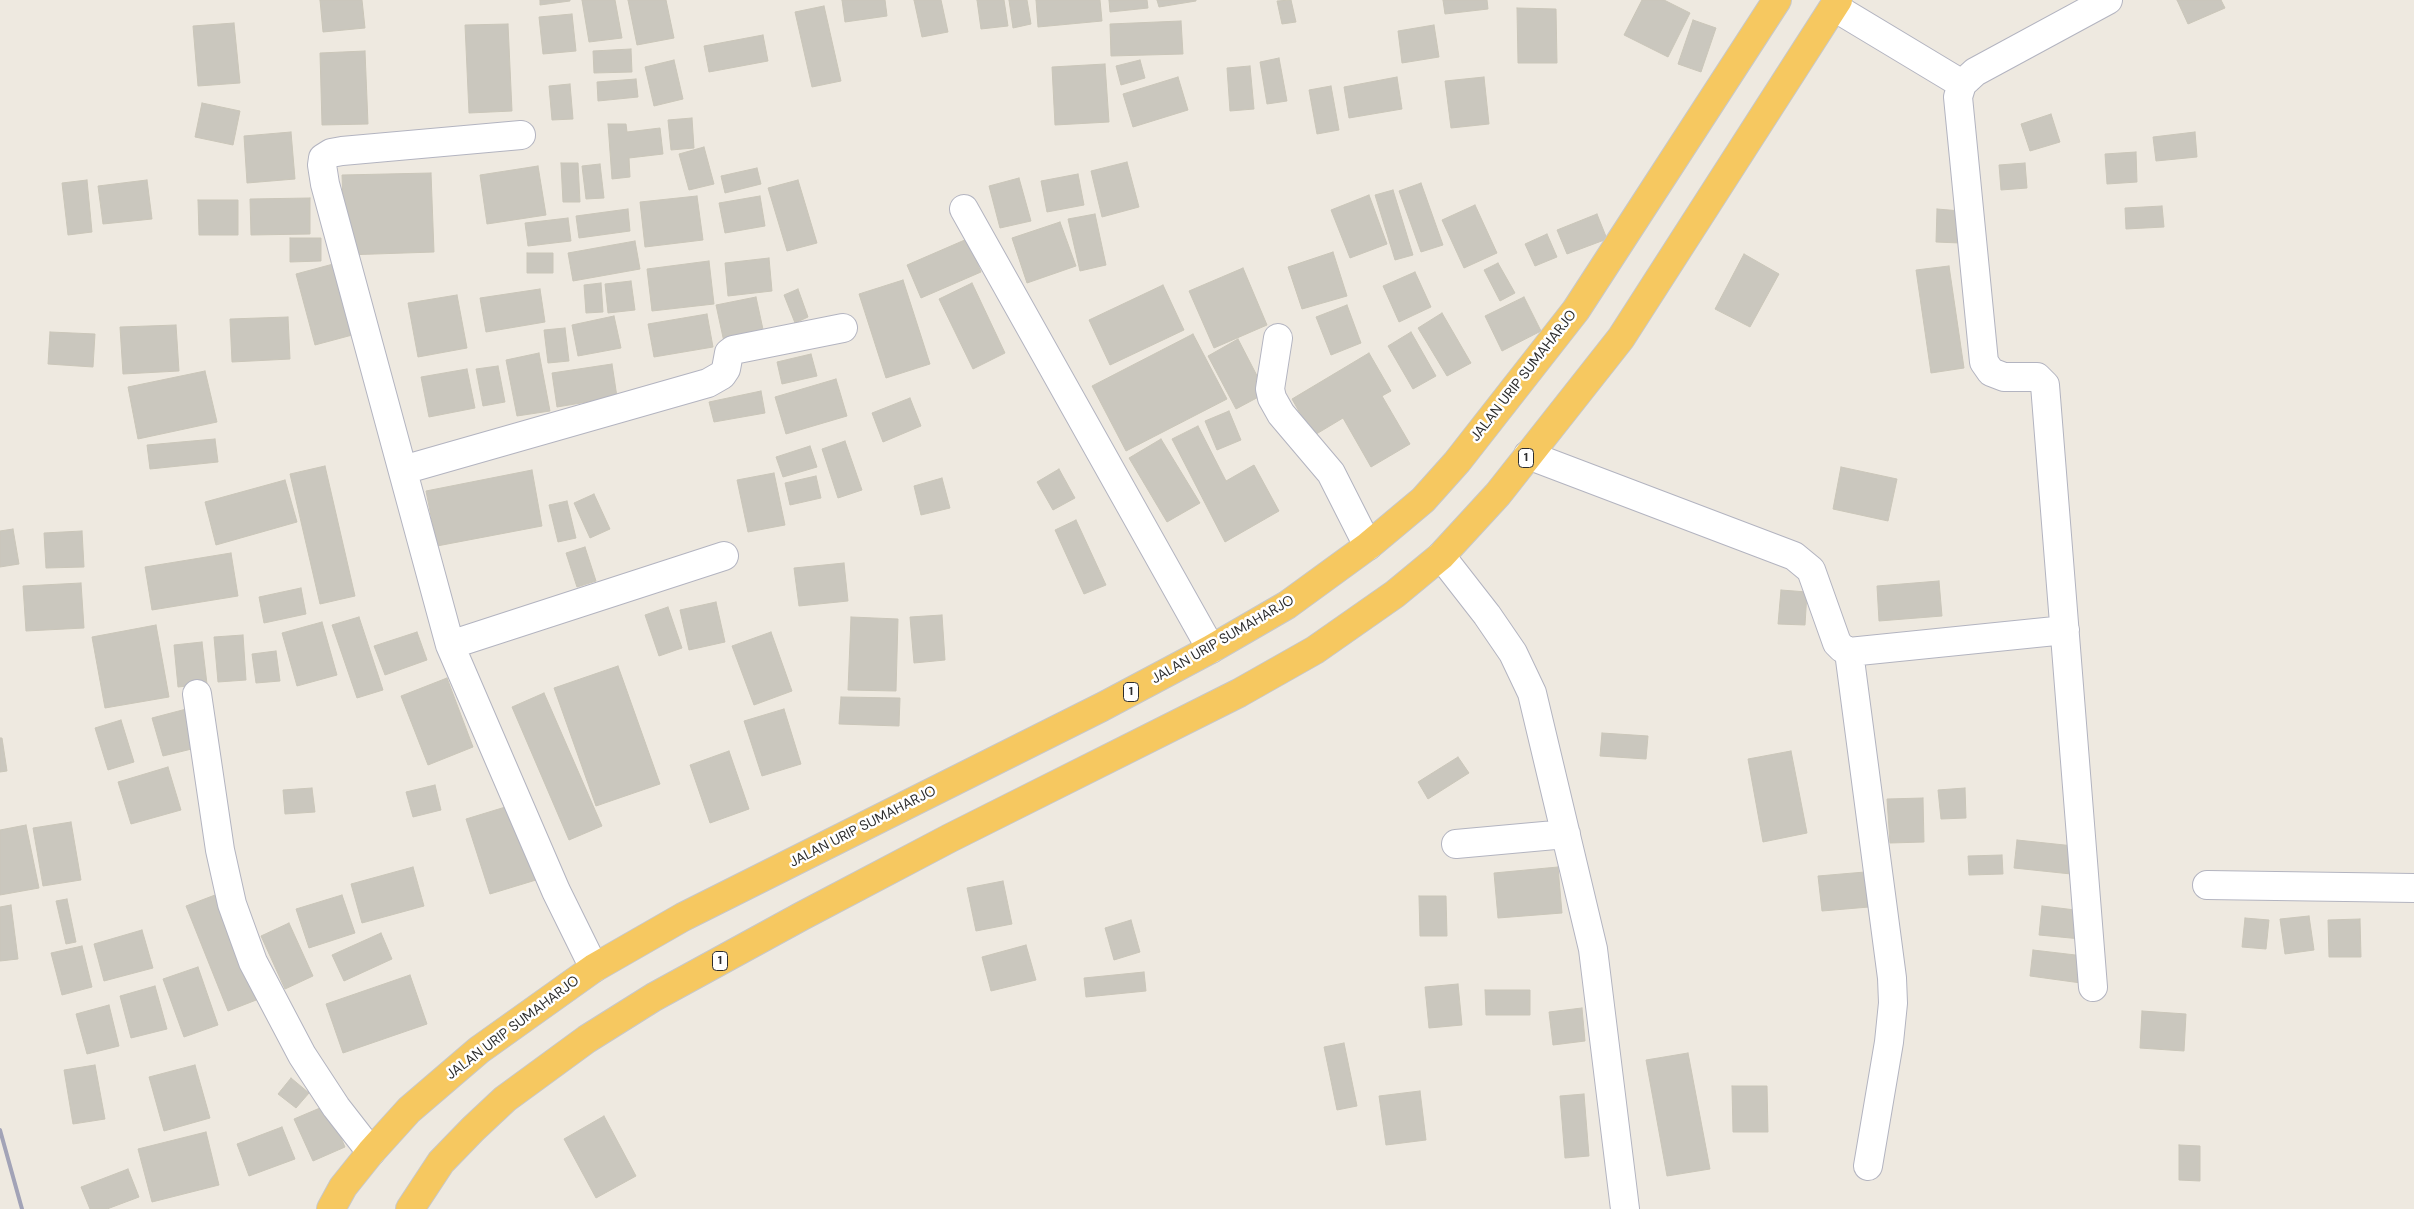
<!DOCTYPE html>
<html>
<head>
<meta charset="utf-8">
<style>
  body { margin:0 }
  canvas { display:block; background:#eee9e0 }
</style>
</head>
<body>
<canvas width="2414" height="1209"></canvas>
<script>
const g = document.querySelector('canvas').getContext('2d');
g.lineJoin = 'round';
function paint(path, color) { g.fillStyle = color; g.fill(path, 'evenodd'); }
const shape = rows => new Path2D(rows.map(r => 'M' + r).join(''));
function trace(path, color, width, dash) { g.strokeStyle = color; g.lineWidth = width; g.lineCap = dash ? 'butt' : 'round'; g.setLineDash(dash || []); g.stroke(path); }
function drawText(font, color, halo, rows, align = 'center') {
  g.font = font + ' "DM Sans",sans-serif'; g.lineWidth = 5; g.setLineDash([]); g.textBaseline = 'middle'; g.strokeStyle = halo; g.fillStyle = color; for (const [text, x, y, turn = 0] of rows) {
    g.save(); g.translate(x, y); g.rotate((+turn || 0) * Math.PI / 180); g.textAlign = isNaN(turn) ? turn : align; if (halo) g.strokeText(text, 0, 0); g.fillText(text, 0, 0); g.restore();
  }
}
const building = shape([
  [320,0,362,0,365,28,323,32,320,0],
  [540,0,570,0,570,1,540,5,540,0],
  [582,0,615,0,622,38,589,42,582,0],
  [628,0,666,0,674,38,637,45,628,0],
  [842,0,885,0,887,16,845,22,842,0],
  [914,0,941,0,948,32,922,37,914,0],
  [977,0,1004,0,1008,26,981,29,977,0],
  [1009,0,1027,0,1031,24,1013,28,1009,0],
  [1036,0,1100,0,1102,21,1038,27,1036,0],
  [1109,0,1147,0,1148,8,1110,12,1109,0],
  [1157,0,1196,0,1196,1,1159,7,1157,0],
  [1291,0,1296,22,1282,24,1277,1,1291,0],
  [1443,0,1487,0,1488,9,1445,14,1443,0],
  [1642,0,1664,0,1690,13,1668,57,1624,35,1642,0],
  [2177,0,2221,0,2225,8,2188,24,2177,0],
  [824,6,841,81,812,87,795,12,824,6],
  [1517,8,1556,9,1557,63,1518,63,1517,8],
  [572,14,576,51,543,54,539,17,572,14],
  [1693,20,1716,28,1701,72,1678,64,1693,20],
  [1181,21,1183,54,1111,56,1110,24,1181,21],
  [234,23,240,83,198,86,193,26,234,23],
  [508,24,512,111,469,113,465,25,508,24],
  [1434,25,1439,57,1402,63,1398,31,1434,25],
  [763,35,768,61,709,72,704,46,763,35],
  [631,49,632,72,594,73,593,51,631,49],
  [365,51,368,124,322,125,320,53,365,51],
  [1279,58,1287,101,1267,104,1260,62,1279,58],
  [674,60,683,99,654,106,645,67,674,60],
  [1140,60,1145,78,1121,85,1116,66,1140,60],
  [1105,64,1109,122,1055,125,1052,67,1105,64],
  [1250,66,1254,109,1230,111,1227,68,1250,66],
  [1178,77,1188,110,1133,127,1123,94,1178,77],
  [1397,77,1402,109,1349,118,1344,87,1397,77],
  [1484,77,1489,124,1451,128,1445,81,1484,77],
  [636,79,638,97,598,101,597,82,636,79],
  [570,84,573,119,552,120,549,86,570,84],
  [1331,86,1339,130,1317,134,1309,90,1331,86],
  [202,103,240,111,233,145,195,137,202,103],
  [2051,114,2060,142,2030,151,2021,124,2051,114],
  [692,118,694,148,671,150,668,120,692,118],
  [608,124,626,124,627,132,660,128,663,154,629,158,630,177,612,179,608,124],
  [291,132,295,179,247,183,244,136,291,132],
  [2195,132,2197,157,2156,161,2153,137,2195,132],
  [704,147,714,184,689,190,679,154,704,147],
  [2136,152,2137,182,2107,184,2105,154,2136,152],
  [1127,162,1139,207,1102,217,1091,171,1127,162],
  [561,163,578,163,580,202,563,202,561,163],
  [2025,163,2027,188,2001,190,1999,165,2025,163],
  [600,164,604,198,586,199,582,166,600,164],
  [538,166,546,215,487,224,480,175,538,166],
  [757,168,761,184,725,193,721,176,757,168],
  [431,173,434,252,345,255,342,175,431,173],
  [1078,174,1084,205,1047,212,1041,181,1078,174],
  [1019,178,1031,221,1000,228,989,186,1019,178],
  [87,180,92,232,68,235,62,183,87,180],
  [147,180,152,219,103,224,98,186,147,180],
  [798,180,817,243,787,251,768,188,798,180],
  [1421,183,1443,245,1421,252,1399,191,1421,183],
  [1393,190,1413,255,1395,260,1375,195,1393,190],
  [1369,195,1387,244,1350,258,1331,210,1369,195],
  [697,196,703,240,645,247,640,202,697,196],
  [760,196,765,226,725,233,719,203,760,196],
  [310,198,310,234,251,235,250,199,310,198],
  [198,200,238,200,238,235,199,235,198,200],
  [1475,205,1497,253,1464,268,1442,220,1475,205],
  [2162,206,2164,227,2126,229,2125,208,2162,206],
  [628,209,630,231,579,238,576,216,628,209],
  [1937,209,1961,211,1960,243,1936,242,1937,209],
  [1095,214,1106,265,1080,271,1068,219,1095,214],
  [1597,214,1607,239,1567,254,1557,230,1597,214],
  [568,218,571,241,528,246,525,223,568,218],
  [1060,222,1076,266,1027,283,1012,238,1060,222],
  [1547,234,1557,257,1535,266,1525,244,1547,234],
  [290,238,321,238,321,261,290,262,290,238],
  [967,239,981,272,921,298,907,265,967,239],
  [635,241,640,269,573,281,568,253,635,241],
  [1333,252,1347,296,1302,309,1288,267,1333,252],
  [527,253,553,253,553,273,527,273,527,253],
  [1744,254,1779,274,1750,327,1715,309,1744,254],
  [769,258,772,291,728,296,725,263,769,258],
  [709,261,714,304,652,311,647,269,709,261],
  [337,263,356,334,315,345,296,274,337,263],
  [1498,263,1515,293,1500,301,1484,270,1498,263],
  [1949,266,1964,368,1931,373,1916,270,1949,266],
  [1243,268,1267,325,1214,348,1189,291,1243,268],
  [1415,272,1431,307,1399,322,1383,286,1415,272],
  [903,280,930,364,886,378,859,294,903,280],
  [631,281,635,310,608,313,605,284,631,281],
  [601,283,603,312,586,313,584,285,601,283],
  [972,283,1005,353,973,369,939,299,972,283],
  [1163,285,1184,330,1110,365,1089,320,1163,285],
  [540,289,545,322,486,332,480,298,540,289],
  [798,289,808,317,795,323,784,295,798,289],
  [457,295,467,348,418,357,408,303,457,295],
  [756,297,764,334,724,342,716,305,756,297],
  [1524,297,1541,331,1502,351,1485,316,1524,297],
  [1347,305,1361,343,1331,355,1316,317,1347,305],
  [1442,313,1471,363,1447,376,1418,328,1442,313],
  [707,314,713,347,654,357,648,324,707,314],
  [614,316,621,348,578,356,572,325,614,316],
  [288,317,290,359,232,362,230,319,288,317],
  [176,325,179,371,123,374,120,327,176,325],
  [565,328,569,361,548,363,544,330,565,328],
  [50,332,95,334,93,367,48,364,50,332],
  [1411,332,1436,376,1413,389,1388,346,1411,332],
  [1193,334,1227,399,1126,451,1092,386,1193,334],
  [1238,339,1266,393,1236,409,1208,356,1238,339],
  [539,353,550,411,517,416,506,360,539,353],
  [1369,353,1391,391,1382,396,1410,444,1371,467,1343,418,1313,436,1292,399,1369,353],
  [811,354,817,376,782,384,777,362,811,354],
  [612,364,617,397,557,407,552,373,612,364],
  [498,366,505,402,483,406,476,369,498,366],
  [467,369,475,408,429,417,421,377,467,369],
  [205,371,217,422,138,439,128,387,205,371],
  [836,379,847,416,786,434,775,397,836,379],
  [761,391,765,413,714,422,709,402,761,391],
  [910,398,921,426,883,442,872,413,910,398],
  [1229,411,1241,440,1217,450,1205,421,1229,411],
  [1198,426,1226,481,1254,465,1279,511,1225,542,1172,439,1198,426],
  [215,439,218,462,150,469,147,445,215,439],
  [1161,439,1200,503,1167,522,1129,458,1161,439],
  [845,441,862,490,838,498,822,449,845,441],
  [810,446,817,467,783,477,776,457,810,446],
  [325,466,355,596,320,604,290,474,325,466],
  [1841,467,1897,479,1888,521,1833,509,1841,467],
  [1059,469,1075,498,1053,510,1037,482,1059,469],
  [532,470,542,526,437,546,426,491,532,470],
  [774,473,785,525,748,532,737,480,774,473],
  [816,476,821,498,790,505,785,483,816,476],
  [942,478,950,508,921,515,914,486,942,478],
  [285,480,297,522,216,545,205,502,285,480],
  [594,494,610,529,590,538,574,503,594,494],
  [567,501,576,538,558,542,549,505,567,501],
  [1076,520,1106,585,1084,594,1055,530,1076,520],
  [13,529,19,564,0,567,0,531,13,529],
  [82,531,84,567,46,568,44,533,82,531],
  [585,547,596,581,577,587,566,553,585,547],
  [231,553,238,596,152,610,145,567,231,553],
  [844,563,848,601,799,606,794,568,844,563],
  [1939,581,1942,616,1879,621,1877,586,1939,581],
  [81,583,84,628,26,631,23,586,81,583],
  [301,588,306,614,264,623,259,597,301,588],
  [1781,590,1807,592,1805,625,1778,624,1781,590],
  [716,602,725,642,689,650,680,610,716,602],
  [668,607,682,648,659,656,645,615,668,607],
  [942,615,945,660,914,663,910,617,942,615],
  [359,617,383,690,357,698,332,625,359,617],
  [851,617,898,619,896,691,848,690,851,617],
  [322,622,337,675,297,686,282,633,322,622],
  [156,625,169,697,105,708,92,637,156,625],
  [417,632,427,660,385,675,374,646,417,632],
  [771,632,792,691,754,705,732,646,771,632],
  [243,635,246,680,218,682,214,637,243,635],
  [202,642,207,684,178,687,174,645,202,642],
  [276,651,280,681,256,683,252,654,276,651],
  [618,666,660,784,596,806,554,688,618,666],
  [447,678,473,747,428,765,401,696,447,678],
  [544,693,602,826,569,840,512,707,544,693],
  [841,697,900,698,899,726,839,724,841,697],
  [194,707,204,746,163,756,152,718,194,707],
  [784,709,801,764,762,776,744,721,784,709],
  [121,720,134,762,108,770,95,728,121,720],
  [1602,733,1648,736,1646,759,1600,756,1602,733],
  [0,738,2,738,7,771,0,772,0,738],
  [729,751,749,809,710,823,690,765,729,751],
  [1791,751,1807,833,1763,842,1748,759,1791,751],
  [1458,757,1469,773,1428,799,1418,782,1458,757],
  [168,767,181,810,131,824,118,782,168,767],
  [435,785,441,810,413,817,406,792,435,785],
  [312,788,315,812,285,814,283,790,312,788],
  [1965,788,1966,818,1941,819,1938,790,1965,788],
  [1923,798,1924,842,1890,843,1887,799,1923,798],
  [512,805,536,880,490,894,466,819,512,805],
  [71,822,81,880,43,886,33,828,71,822],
  [26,825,39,888,0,895,0,830,26,825],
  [2017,840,2074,846,2071,874,2014,868,2017,840],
  [2002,855,2003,874,1969,875,1968,856,2002,855],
  [413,867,424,906,362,923,351,884,413,867],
  [1558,867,1562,913,1498,918,1494,873,1558,867],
  [1865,872,1869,907,1822,911,1818,876,1865,872],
  [1003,881,1012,924,976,931,967,888,1003,881],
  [223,892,264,997,228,1011,186,906,223,892],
  [342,895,355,933,309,948,296,909,342,895],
  [1419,896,1446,896,1447,936,1420,936,1419,896],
  [67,899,76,942,66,944,56,901,67,899],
  [11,905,18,959,0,961,0,907,11,905],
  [2042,906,2084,911,2081,939,2039,935,2042,906],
  [2309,916,2314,950,2285,954,2280,919,2309,916],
  [2245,918,2269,920,2266,949,2242,947,2245,918],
  [2360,919,2361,957,2329,957,2328,920,2360,919],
  [1131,920,1140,952,1114,960,1105,928,1131,920],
  [289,923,313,976,285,989,261,936,289,923],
  [142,930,153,968,104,981,94,944,142,930],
  [381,933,392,959,344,981,332,955,381,933],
  [1026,945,1036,980,991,991,982,957,1026,945],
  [82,946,92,987,62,995,51,953,82,946],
  [2033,950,2084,956,2081,983,2030,976,2033,950],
  [198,967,218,1025,184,1037,163,979,198,967],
  [1144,972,1146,991,1086,997,1084,978,1144,972],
  [410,975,427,1024,343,1053,326,1004,410,975],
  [1458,984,1462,1025,1429,1028,1425,987,1458,984],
  [155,986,167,1029,131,1038,120,996,155,986],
  [1485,990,1530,990,1530,1015,1486,1015,1485,990],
  [109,1005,119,1046,87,1054,76,1014,109,1005],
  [1582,1008,1585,1041,1553,1045,1549,1012,1582,1008],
  [2142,1011,2186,1014,2184,1051,2140,1048,2142,1011],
  [1344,1043,1357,1106,1337,1110,1324,1047,1344,1043],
  [1688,1053,1710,1169,1667,1176,1646,1060,1688,1053],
  [95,1065,105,1119,73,1124,64,1070,95,1065],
  [195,1065,210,1118,164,1131,149,1077,195,1065],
  [291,1078,309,1093,296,1108,278,1094,291,1078],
  [1732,1086,1767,1086,1768,1132,1733,1132,1732,1086],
  [1420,1091,1426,1140,1386,1145,1379,1096,1420,1091],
  [1584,1094,1589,1156,1565,1158,1560,1096,1584,1094],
  [327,1105,345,1147,313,1161,294,1119,327,1105],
  [604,1116,636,1176,596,1198,564,1139,604,1116],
  [282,1127,295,1159,249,1176,237,1144,282,1127],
  [206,1132,219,1185,152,1202,138,1149,206,1132],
  [2179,1145,2200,1146,2200,1181,2179,1180,2179,1145],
  [128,1169,139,1197,107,1209,90,1209,81,1187,128,1169]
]);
paint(building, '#cac7be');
trace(building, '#cac6b9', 1);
const minor = shape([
  [1834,7,1962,84],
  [521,135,342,151,331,153,323,158,322,165,325,184,450,645,556,891,594,968],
  [964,209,1211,649],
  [1278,338,1270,389,1272,398,1281,414,1331,473,1368,546],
  [1528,455,1794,556,1811,570,1837,643,1842,648,1849,652,2065,630],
  [403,470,708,383,722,375,726,369,729,353,733,350,843,328],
  [1441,556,1487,615,1513,653,1532,693,1593,949,1625,1209],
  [450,645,724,556],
  [1849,652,1892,978,1893,1003,1889,1042,1868,1166],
  [197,694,220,850,232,904,253,962,302,1055,336,1107,371,1152],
  [1456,844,1566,834],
  [2207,885,2414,888],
  [2093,987,2045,385,2037,377,2004,377,1991,372,1984,362,1958,97,1962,84,1975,72,2108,0]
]);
const trunk = shape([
  [331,1209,343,1187,371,1152,409,1110,479,1050,594,968,683,917,1102,707,1211,649,1287,605,1368,546,1423,500,1457,462,1576,310,1777,0],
  [410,1209,441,1162,473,1129,505,1099,587,1039,654,997,802,916,950,838,1239,693,1315,650,1395,594,1441,556,1498,494,1621,338,1838,0]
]);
trace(minor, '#b3b4c0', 30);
trace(trunk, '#c8c8c8', 30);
trace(minor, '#fff', 28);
trace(trunk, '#f6c860', 28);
trace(shape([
  [0,1130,22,1209]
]), '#a2a3b7', 4);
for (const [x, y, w] of [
  [1526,458,15],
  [1131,692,15],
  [720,961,15]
]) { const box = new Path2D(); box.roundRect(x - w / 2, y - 9.5, w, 19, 4); g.fillStyle = '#fff'; g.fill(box); trace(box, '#2d2d2d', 1); }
drawText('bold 12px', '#2d2d2d', null, [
  ["1",1526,458],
  ["1",1131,692],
  ["1",720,961]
]);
drawText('14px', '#2d2d2d', '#fff', [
  ["JALAN URIP SUMAHARJO",1524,376,-52],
  ["JALAN URIP SUMAHARJO",1223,640,-30],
  ["JALAN URIP SUMAHARJO",863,827,-27],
  ["JALAN URIP SUMAHARJO",513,1028,-37]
]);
</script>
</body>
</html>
